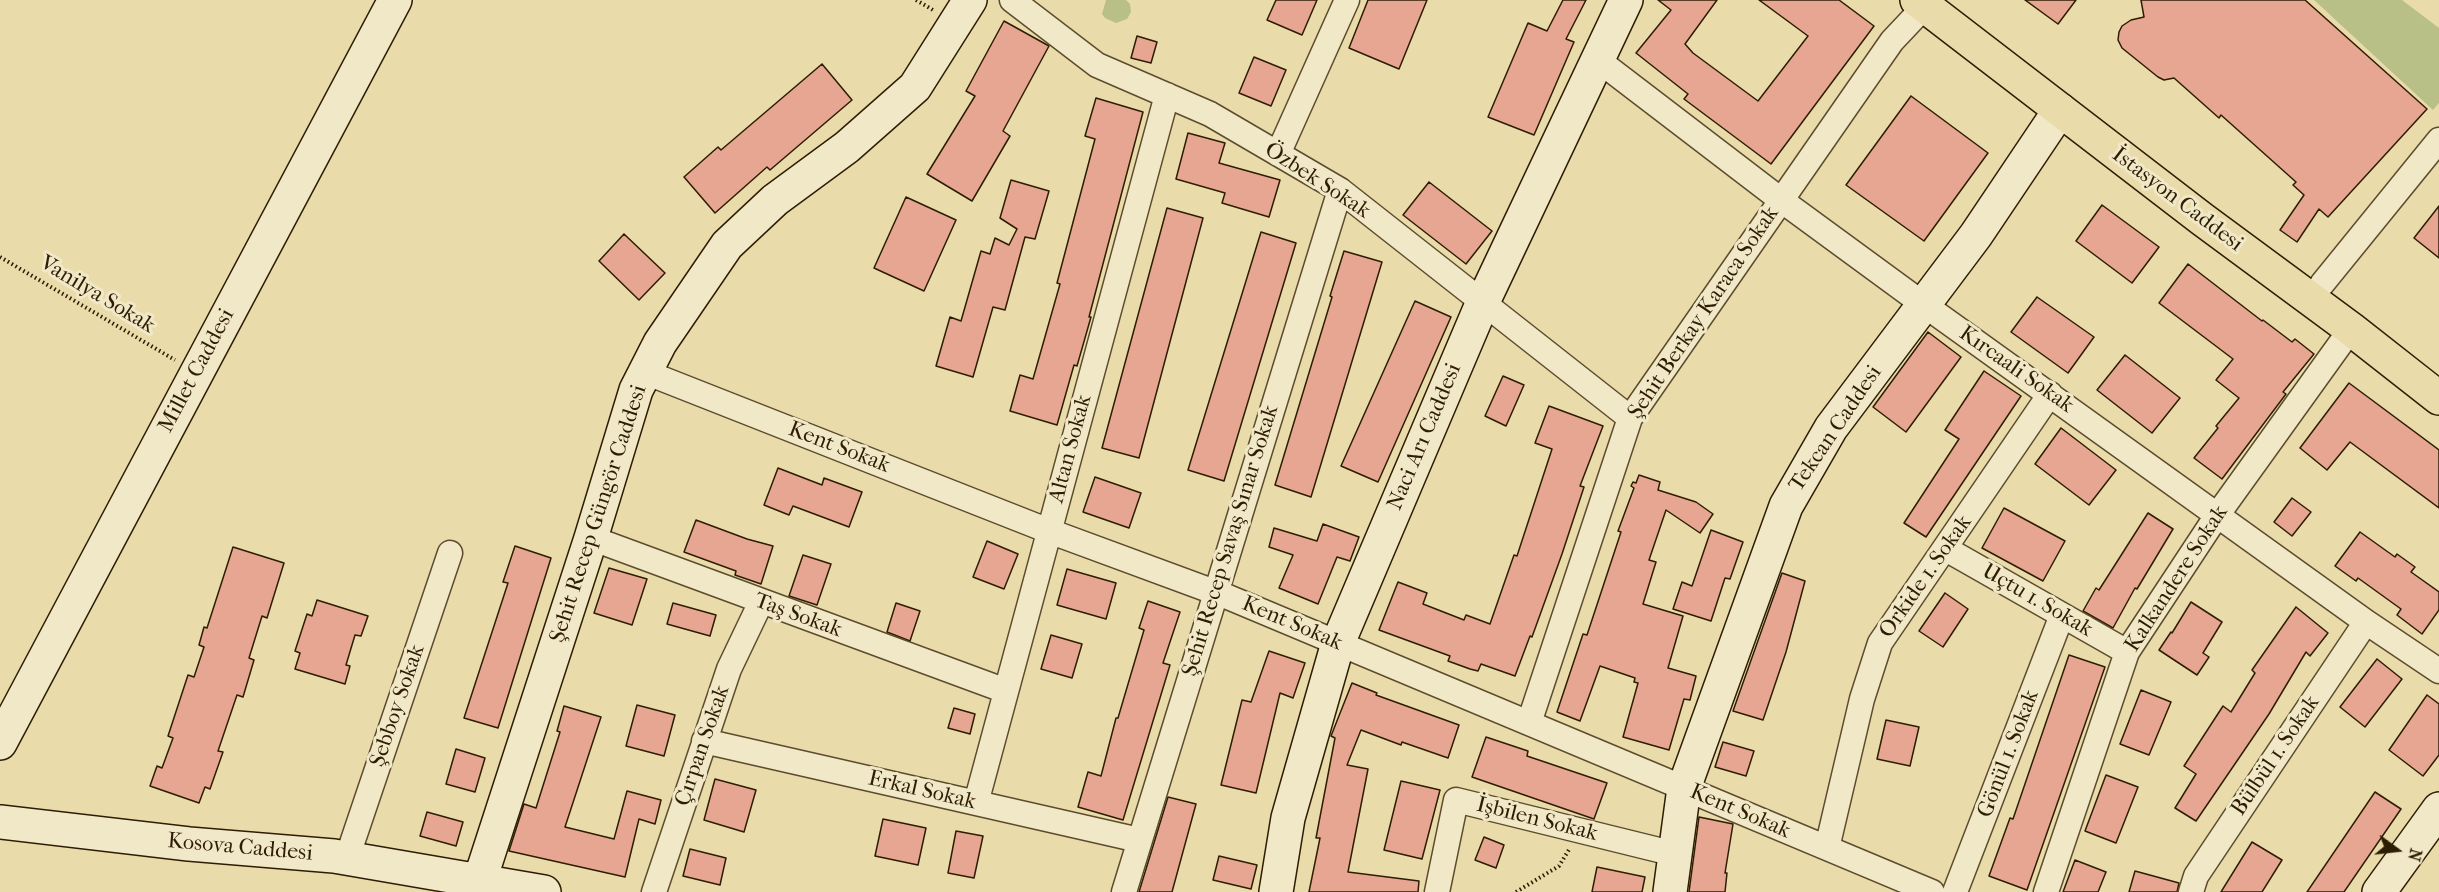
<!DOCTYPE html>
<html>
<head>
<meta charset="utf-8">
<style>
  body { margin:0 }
  #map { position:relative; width:2439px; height:892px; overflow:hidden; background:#e9dbaa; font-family:"IM FELL French Canon",serif }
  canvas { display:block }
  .north { position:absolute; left:2367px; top:820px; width:60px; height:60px; -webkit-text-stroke:4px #f1e8c8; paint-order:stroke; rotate:105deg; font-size:16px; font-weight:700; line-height:24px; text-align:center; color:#2d1d03 }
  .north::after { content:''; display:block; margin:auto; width:21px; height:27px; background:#2d1d03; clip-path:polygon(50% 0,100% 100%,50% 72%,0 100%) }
</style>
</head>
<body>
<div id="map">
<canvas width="2439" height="892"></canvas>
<div class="north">N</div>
</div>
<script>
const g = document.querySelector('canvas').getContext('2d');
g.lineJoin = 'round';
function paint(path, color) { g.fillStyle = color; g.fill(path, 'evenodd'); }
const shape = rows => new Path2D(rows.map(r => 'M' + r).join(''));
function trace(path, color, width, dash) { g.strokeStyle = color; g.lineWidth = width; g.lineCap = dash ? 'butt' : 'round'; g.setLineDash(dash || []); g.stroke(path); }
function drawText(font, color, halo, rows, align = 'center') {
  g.font = font + ' "IM FELL French Canon",serif'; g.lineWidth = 6; g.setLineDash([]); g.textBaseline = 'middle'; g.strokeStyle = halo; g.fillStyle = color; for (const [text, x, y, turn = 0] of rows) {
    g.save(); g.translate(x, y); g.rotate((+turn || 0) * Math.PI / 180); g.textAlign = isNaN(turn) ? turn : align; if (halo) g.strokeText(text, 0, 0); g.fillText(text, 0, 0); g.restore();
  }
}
paint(shape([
  [1106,0,1126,0,1130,4,1131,12,1127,19,1116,23,1105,18,1102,14],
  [2314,0,2402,0,2439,28,2439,103,2433,110]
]), '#b8c087');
const building = shape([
  [1276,0,1317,0,1302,35,1267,20,1276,0],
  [1368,0,1427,0,1399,69,1349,48,1368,0],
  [1563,0,1586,0,1566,39,1574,42,1534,135,1488,117,1528,23,1547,31,1563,0],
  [1658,0,1717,0,1685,44,1693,53,1758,101,1808,36,1759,0,1839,0,1874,26,1771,164,1684,99,1688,94,1636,53,1671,10,1658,0],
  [2025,0,2076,0,2058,24,2025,0],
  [2141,0,2305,0,2427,109,2328,217,2319,209,2297,242,2280,230,2304,195,2293,185,2296,182,2221,115,2219,118,2174,78,2164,80,2158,77,2122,48,2118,40,2119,32,2122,26,2131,20,2144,17,2141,0],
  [1004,21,1049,46,1003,131,1010,136,972,201,927,174,975,96,966,91,1004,21],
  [1137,36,1157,42,1151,63,1131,58,1137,36],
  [1254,57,1286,70,1271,106,1239,93,1254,57],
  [822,64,852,100,770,170,767,167,715,213,684,177,718,147,721,150,822,64],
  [1911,96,1988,153,1924,241,1846,185,1911,96],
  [1096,98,1143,112,1089,317,1091,317,1077,366,1074,365,1057,425,1010,411,1020,375,1033,379,1060,284,1057,283,1095,139,1085,136,1096,98],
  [1188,133,1225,143,1219,163,1280,180,1269,217,1222,203,1225,193,1176,179,1188,133],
  [1011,180,1049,191,1035,239,1025,237,1005,310,993,307,973,377,936,366,950,317,961,321,981,251,990,254,995,238,1009,245,1017,229,1000,218,1011,180],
  [1429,182,1492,231,1466,264,1403,215,1429,182],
  [906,197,956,220,924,291,874,268,906,197],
  [2102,205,2159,247,2132,283,2076,241,2102,205],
  [2439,206,2439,258,2414,238,2439,206],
  [1167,208,1203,218,1139,458,1102,448,1167,208],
  [1261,232,1296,243,1224,481,1188,470,1261,232],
  [624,234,665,273,639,300,599,261,624,234],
  [1344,251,1382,262,1311,497,1275,485,1332,297,1330,296,1344,251],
  [2188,264,2262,321,2263,320,2292,342,2295,339,2314,354,2283,392,2286,394,2222,479,2194,458,2218,428,2216,426,2239,398,2216,380,2233,359,2159,303,2188,264],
  [2037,297,2094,337,2068,373,2011,332,2037,297],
  [1415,301,1451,317,1378,482,1341,466,1415,301],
  [1928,332,1961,357,1906,432,1873,407,1928,332],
  [2125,355,2180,398,2152,433,2097,390,2125,355],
  [1984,371,2021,396,1926,537,1904,523,1959,439,1945,430,1984,371],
  [1503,376,1524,385,1506,426,1485,416,1503,376],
  [2349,383,2439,450,2439,508,2350,442,2327,470,2300,448,2349,383],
  [1549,406,1603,426,1580,486,1584,487,1562,554,1532,637,1530,636,1515,676,1481,664,1478,671,1470,669,1448,661,1450,656,1379,630,1398,582,1427,593,1423,604,1464,620,1466,615,1490,624,1514,555,1517,556,1552,449,1535,443,1549,406],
  [2061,428,2116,470,2089,505,2035,464,2061,428],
  [778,468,822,485,824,478,862,492,849,527,793,506,789,515,764,505,778,468],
  [1639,475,1660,482,1658,490,1696,502,1713,514,1700,533,1666,510,1649,560,1656,562,1643,604,1683,616,1668,668,1696,676,1690,700,1684,699,1669,750,1623,737,1638,683,1634,682,1635,678,1600,666,1580,721,1557,712,1583,634,1587,635,1621,532,1618,531,1634,488,1631,486,1633,482,1636,483,1639,475],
  [1095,477,1141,493,1129,528,1083,512,1095,477],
  [2292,498,2311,512,2292,536,2274,522,2292,498],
  [2004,508,2065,541,2043,581,1982,548,2004,508],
  [2148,513,2173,529,2137,589,2135,588,2113,628,2083,611,2096,588,2099,590,2148,513],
  [696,520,747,539,773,546,761,584,735,575,736,571,684,552,696,520],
  [1323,524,1359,537,1350,561,1337,557,1318,604,1279,588,1293,555,1269,547,1274,528,1317,541,1323,524],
  [1711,530,1743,542,1730,579,1725,578,1711,621,1673,609,1682,582,1692,586,1711,530],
  [2360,532,2395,557,2397,554,2415,567,2411,572,2439,592,2439,610,2422,634,2397,615,2401,609,2358,578,2356,581,2335,566,2360,532],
  [987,541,1018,554,1004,589,973,577,987,541],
  [515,546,551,558,498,728,464,718,508,583,503,582,515,546],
  [233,547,284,563,267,618,262,616,249,658,254,660,243,697,237,695,218,751,223,752,210,789,205,787,199,803,150,786,157,766,162,768,173,738,168,736,188,675,194,677,204,647,199,645,204,627,207,628,233,547],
  [803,555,831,564,817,605,789,596,803,555],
  [609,568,647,579,632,625,594,613,609,568],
  [1067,569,1116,583,1106,619,1057,605,1067,569],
  [1782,573,1805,581,1786,652,1763,720,1733,711,1782,573],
  [1945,593,1968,609,1943,647,1919,631,1945,593],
  [317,600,368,616,361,636,355,635,346,665,350,666,345,684,295,669,300,653,295,651,307,614,312,616,317,600],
  [1148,601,1180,612,1163,663,1170,665,1123,820,1078,807,1088,772,1101,776,1116,718,1118,718,1144,630,1139,628,1148,601],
  [2191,602,2222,622,2203,653,2209,657,2197,675,2159,650,2171,632,2172,633,2191,602],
  [673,603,716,615,710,636,667,624,673,603],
  [896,603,920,611,910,641,887,632,896,603],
  [2296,607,2328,633,2310,656,2306,652,2269,714,2196,821,2175,808,2196,774,2184,766,2223,706,2231,712,2255,673,2252,670,2296,607],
  [1051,635,1082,644,1072,678,1041,669,1051,635],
  [1269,651,1305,663,1293,698,1280,693,1256,793,1221,785,1242,700,1251,702,1269,651],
  [2069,655,2105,667,2027,890,1989,876,2010,818,2013,819,2069,655],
  [2377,659,2402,679,2365,727,2340,707,2377,659],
  [1352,683,1377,693,1376,695,1459,725,1448,758,1402,742,1401,745,1361,730,1347,765,1368,769,1348,872,1419,881,1418,892,1309,892,1320,838,1316,838,1335,738,1331,736,1352,683],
  [2141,690,2171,702,2149,755,2120,744,2141,690],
  [2427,695,2439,704,2439,755,2423,776,2389,750,2427,695],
  [637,705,675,715,664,756,626,746,637,705],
  [564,706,601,717,565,827,614,839,627,791,661,800,655,824,639,819,625,877,509,851,524,804,536,808,560,732,557,731,564,706],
  [954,708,975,714,970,734,948,728,954,708],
  [1886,720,1919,727,1910,766,1877,759,1886,720],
  [1486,737,1528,751,1527,756,1607,783,1594,819,1472,777,1486,737],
  [1723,742,1754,751,1746,776,1715,767,1723,742],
  [456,749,485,758,475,792,446,784,456,749],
  [2106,775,2138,787,2116,843,2085,831,2106,775],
  [715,779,756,790,744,832,704,820,715,779],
  [1401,781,1440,790,1422,859,1384,850,1401,781],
  [2375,792,2401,809,2344,892,2307,892,2375,792],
  [1168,797,1196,804,1172,892,1139,892,1168,797],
  [427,812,463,822,456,846,420,836,427,812],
  [1699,817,1733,824,1725,873,1727,873,1725,892,1689,892,1699,817],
  [883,819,926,828,918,865,875,856,883,819],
  [956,831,983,836,974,878,948,873,956,831],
  [1484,837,1504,845,1496,868,1475,860,1484,837],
  [2252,842,2282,860,2262,892,2221,892,2252,842],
  [690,849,726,858,720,885,683,876,690,849],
  [1219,856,1257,865,1251,889,1213,880,1219,856],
  [2075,860,2106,872,2098,892,2063,892,2075,860],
  [1597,867,1645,877,1642,892,1592,892,1597,867],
  [2135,871,2179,883,2177,892,2129,892,2135,871]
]);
paint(building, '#e7a691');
trace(building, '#2d1d03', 1.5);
const street = shape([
  [1012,0,1097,65,1210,114,1340,190,1630,418],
  [1598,60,1781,200,1923,304,2366,622,2439,671],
  [1278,154,1347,0],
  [2322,284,2439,140],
  [645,372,1049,531,1228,597,1932,892],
  [591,538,1006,691],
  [1946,549,2127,652],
  [1529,723,1630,418,1892,41,1925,6],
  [704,741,1139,840],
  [976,803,1167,95],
  [1827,848,1862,699,1880,643,2050,394],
  [347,858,450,553],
  [654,892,729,669,761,602],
  [1124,892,1340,190],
  [1437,892,1456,800,1675,854],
  [1955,892,2062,615],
  [2046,892,2127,652,2218,514,2351,329],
  [2191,892,2196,876,2366,622]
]);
const secondary = shape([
  [0,743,395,0],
  [0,822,189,844,334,856,544,892],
  [476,892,591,538,636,390,660,343,727,245,775,200,847,147,915,87,970,0],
  [1276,892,1288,818,1338,643,1482,304,1626,0],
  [1670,892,1684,788,1786,506,1831,428,1976,235,2060,110],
  [2379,892,2439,809]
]);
const primary = shape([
  [1917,0,2202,219,2351,329,2439,398]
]);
trace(street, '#5c4c2d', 27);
trace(secondary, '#2d1d03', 36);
trace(primary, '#2d1d03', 36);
trace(shape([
  [916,0,933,10],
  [0,257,175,360],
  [1516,892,1559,866,1570,848]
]), '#2d1d03', 4, [1.5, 3]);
trace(street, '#f1e8c8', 24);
trace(secondary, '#f1e8c8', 33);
trace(primary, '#e9dbaa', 33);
drawText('22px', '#2d1d03', '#f1e8c8', [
  ["Özbek Sokak",1317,181,33],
  ["İstasyon Caddesi",2177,200,37],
  ["Vanilya Sokak",97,295,31],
  ["Şehit Berkay Karaca Sokak",1704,313,-56],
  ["Kırcaali Sokak",2016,370,35],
  ["Millet Caddesi",197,371,-62],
  ["Tekcan Caddesi",1836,429,-56],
  ["Naci Arı Caddesi",1425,437,-67],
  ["Kent Sokak",839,448,21],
  ["Altan Sokak",1071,449,-75],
  ["Şehit Recep Güngör Caddesi",599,514,-72],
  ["Şehit Recep Savaş Sınar Sokak",1231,541,-73],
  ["Orkide 1. Sokak",1926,577,-55],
  ["Kalkandere Sokak",2177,579,-57],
  ["Uçtu 1. Sokak",2037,601,30],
  ["Taş Sokak",798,616,20],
  ["Kent Sokak",1292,624,23],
  ["Şebboy Sokak",398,706,-71],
  ["Çırpan Sokak",703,746,-71],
  ["Gönül 1. Sokak",2009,754,-69],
  ["Bülbül 1. Sokak",2276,756,-56],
  ["Erkal Sokak",922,791,13],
  ["Kent Sokak",1740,812,23],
  ["İşbilen Sokak",1537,820,14],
  ["Kosova Caddesi",240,848,5]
]);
</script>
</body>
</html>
